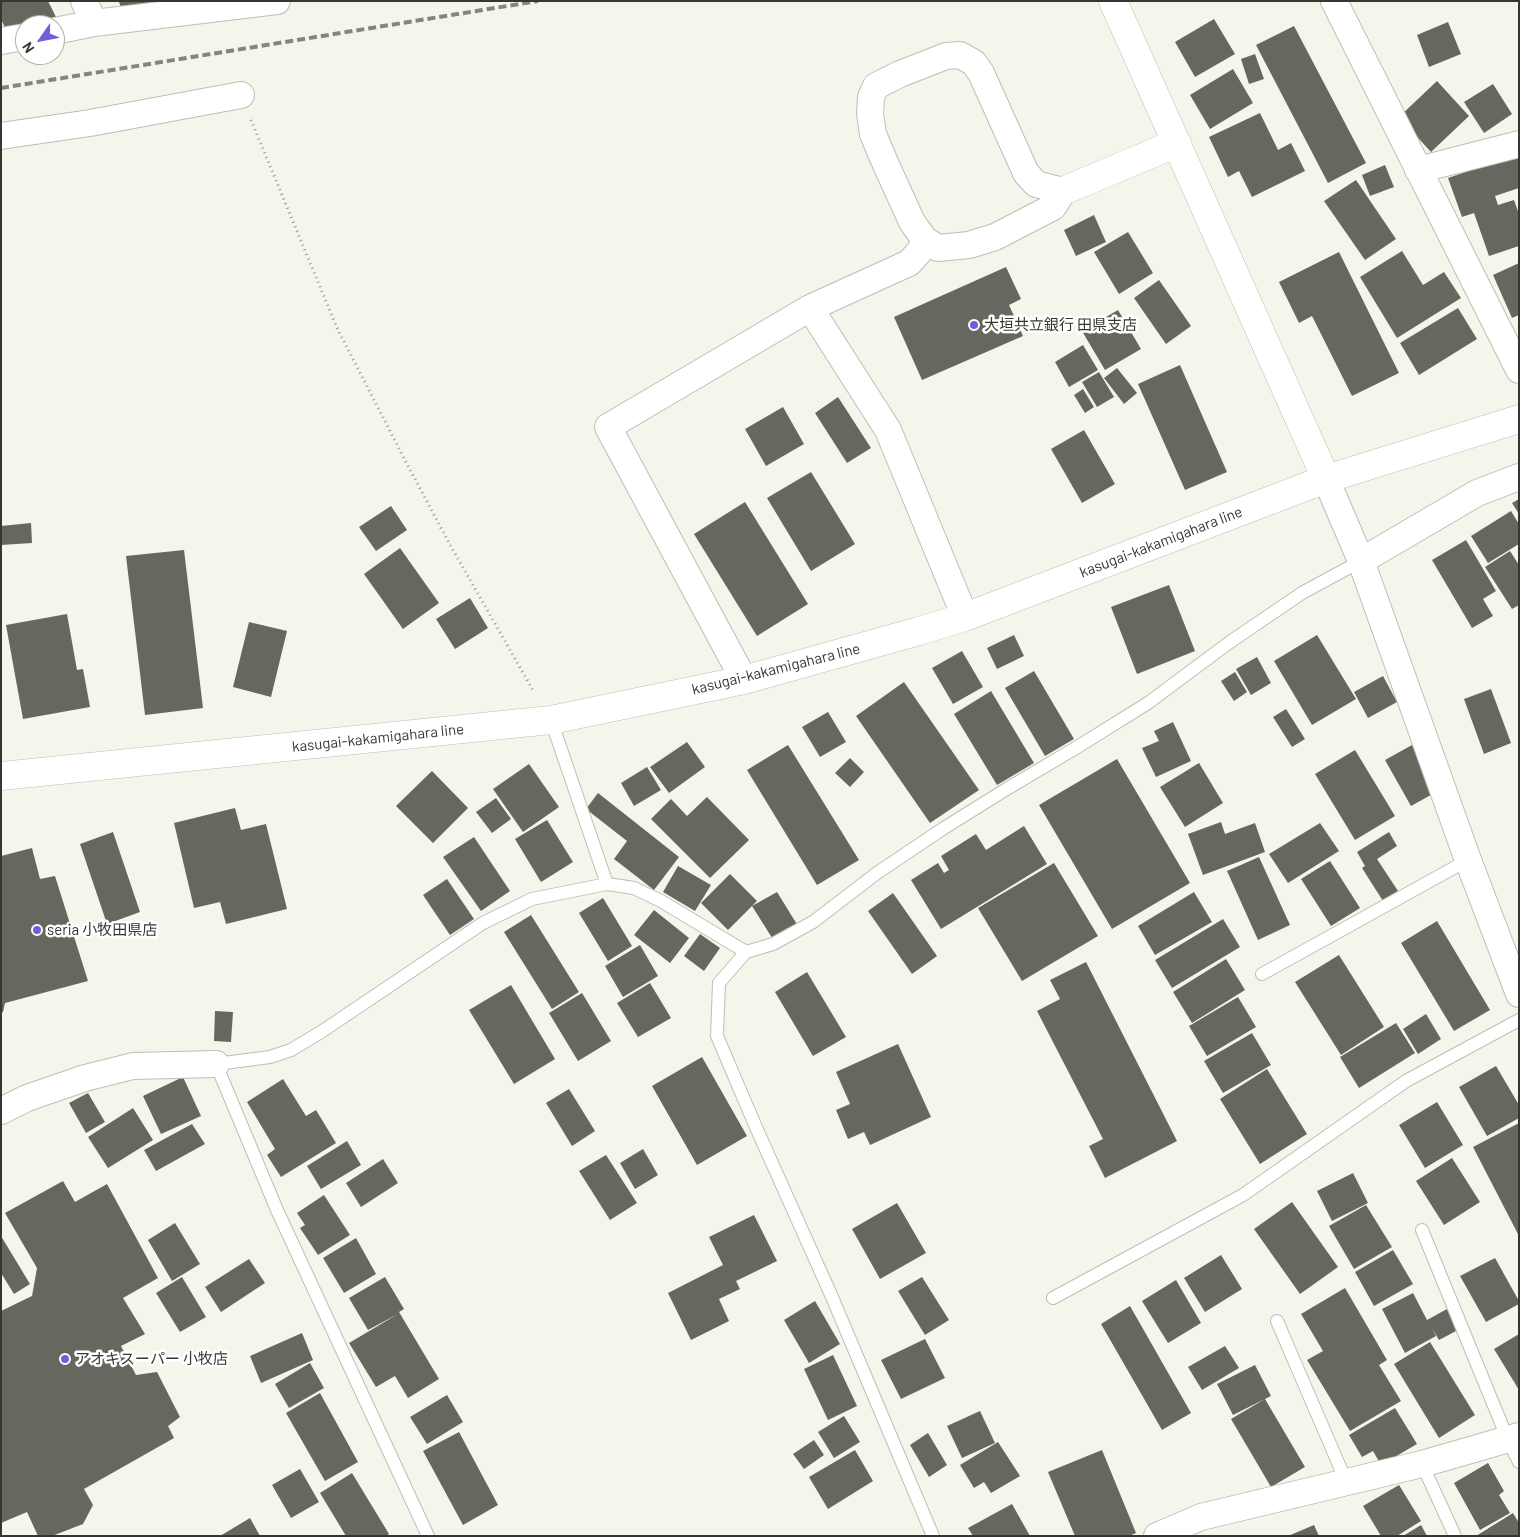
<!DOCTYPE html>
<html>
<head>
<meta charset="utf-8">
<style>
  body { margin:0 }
  #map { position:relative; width:1520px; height:1537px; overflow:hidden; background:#f5f5ec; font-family:Barlow,sans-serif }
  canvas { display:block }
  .frame { position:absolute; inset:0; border:2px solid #363632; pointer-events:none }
  .north { position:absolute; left:15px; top:15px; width:50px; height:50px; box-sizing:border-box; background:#fff; border:1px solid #afafad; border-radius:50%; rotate:237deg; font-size:14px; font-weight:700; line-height:20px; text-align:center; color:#363632 }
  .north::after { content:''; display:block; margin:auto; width:18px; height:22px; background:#6d60da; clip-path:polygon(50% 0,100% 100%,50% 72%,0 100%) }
</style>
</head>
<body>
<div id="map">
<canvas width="1520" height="1537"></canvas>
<div class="frame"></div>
<div class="north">N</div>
</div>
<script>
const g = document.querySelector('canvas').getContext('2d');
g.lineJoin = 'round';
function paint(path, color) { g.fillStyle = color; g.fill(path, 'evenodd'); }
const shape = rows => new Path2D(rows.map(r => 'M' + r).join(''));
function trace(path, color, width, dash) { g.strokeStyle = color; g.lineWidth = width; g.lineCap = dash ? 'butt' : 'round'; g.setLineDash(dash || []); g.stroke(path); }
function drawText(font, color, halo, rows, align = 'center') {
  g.font = font + ' Barlow,"Noto Sans JP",sans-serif'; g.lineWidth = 5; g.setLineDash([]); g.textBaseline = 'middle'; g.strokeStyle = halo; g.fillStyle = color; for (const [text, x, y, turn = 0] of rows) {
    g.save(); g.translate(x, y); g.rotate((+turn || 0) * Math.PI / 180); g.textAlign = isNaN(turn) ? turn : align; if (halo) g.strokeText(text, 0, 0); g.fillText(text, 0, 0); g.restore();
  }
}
paint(shape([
  [1,1,48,1,56,17,5,28,1,19],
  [120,1,159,1,124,15,119,2],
  [1214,19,1235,54,1195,77,1175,42],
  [1448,22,1461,54,1429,67,1417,35],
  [1294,26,1366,163,1328,183,1256,45],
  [1255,54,1264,79,1249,84,1241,59],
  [1233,69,1253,103,1210,129,1190,95],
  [1437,81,1469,116,1431,152,1399,117],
  [1493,84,1512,114,1484,133,1464,102],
  [1260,113,1278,150,1291,143,1305,171,1252,197,1239,171,1228,177,1209,137],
  [1519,154,1519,188,1495,196,1498,205,1514,200,1519,214,1519,246,1489,256,1474,213,1462,217,1448,178],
  [1385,165,1394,187,1370,196,1362,175],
  [1356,180,1396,239,1365,260,1324,201],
  [1094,215,1106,242,1076,256,1064,230],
  [1128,232,1153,273,1119,294,1094,252],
  [1402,251,1423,285,1444,272,1461,298,1397,338,1360,277],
  [1339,252,1399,373,1352,396,1312,316,1299,323,1279,282],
  [1519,263,1519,315,1512,318,1493,275],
  [1006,267,1021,299,1009,305,1023,336,922,380,894,317],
  [1159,280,1191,326,1166,344,1134,298],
  [1458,308,1477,339,1419,375,1400,343],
  [1118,310,1141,349,1105,370,1082,331],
  [1083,345,1098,370,1069,387,1055,362],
  [1180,365,1227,472,1185,490,1138,384],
  [1117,368,1137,393,1124,404,1104,378],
  [1099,372,1114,397,1097,407,1082,382],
  [1083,389,1094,407,1085,413,1074,395],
  [838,397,871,448,847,463,815,413],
  [783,407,804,444,766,466,745,429],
  [1084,430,1115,484,1082,503,1051,449],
  [811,472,855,544,811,571,767,498],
  [1519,499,1519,514,1512,503],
  [745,502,808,604,757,636,694,534],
  [391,506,407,530,376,551,359,527],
  [1511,511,1519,524,1519,544,1488,563,1471,536],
  [31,523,32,543,1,545,1,526],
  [1466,540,1496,591,1483,599,1493,616,1472,628,1432,560],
  [400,548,439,603,403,629,364,574],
  [184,550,203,708,145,715,126,556],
  [1510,551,1519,565,1519,605,1512,609,1485,567],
  [1169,585,1195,651,1137,674,1111,607],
  [470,598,488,628,455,649,436,619],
  [67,614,77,670,83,669,90,707,23,719,6,625],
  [249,622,287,631,271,697,233,687],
  [1014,635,1024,656,997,669,987,648],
  [1317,635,1356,699,1312,725,1274,661],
  [962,651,983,687,953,704,932,668],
  [1257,657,1271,683,1251,695,1236,669],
  [1034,671,1074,739,1045,756,1005,688],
  [1235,672,1247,692,1234,701,1221,681],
  [1383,676,1397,702,1368,718,1354,692],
  [904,682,979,790,930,823,856,716],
  [1491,689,1511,743,1484,754,1464,699],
  [991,691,1034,763,997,785,954,714],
  [1286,709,1305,739,1292,747,1273,717],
  [828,712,846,742,820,757,802,727],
  [1173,722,1191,761,1156,777,1142,748,1159,741,1154,731],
  [687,742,705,767,669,793,650,767],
  [788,745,859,860,817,885,747,770],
  [1412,745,1438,791,1411,806,1385,760],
  [1355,750,1395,816,1355,840,1315,774],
  [850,758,864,772,850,787,835,773],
  [1117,759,1190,883,1112,929,1039,805],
  [1199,763,1223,803,1185,827,1160,787],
  [529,764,559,807,523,832,493,789],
  [647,767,661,790,634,806,621,783],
  [432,771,468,808,433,843,396,806],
  [598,793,679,857,654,890,614,859,627,841,586,809],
  [707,797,749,840,710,878,651,819,671,799,687,816],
  [496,798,511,819,492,833,476,812],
  [235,808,241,830,266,824,287,909,226,924,220,902,194,908,174,823],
  [547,820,573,862,541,882,515,839],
  [1221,822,1225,834,1255,823,1265,852,1203,875,1188,834],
  [1320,823,1339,851,1288,883,1269,854],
  [1024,826,1047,864,941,929,911,880,938,863,944,873,949,870,941,856,976,834,986,850],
  [113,832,140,912,107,924,80,844],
  [1389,832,1397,846,1377,859,1398,891,1383,901,1362,868,1365,866,1357,852],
  [474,837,510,891,481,911,443,857],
  [32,848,40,879,55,876,88,981,5,1003,3,1012,1,1013,1,856],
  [1259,857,1290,925,1258,940,1227,871],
  [1330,861,1360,908,1331,926,1301,879],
  [1054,863,1098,936,1022,981,978,908],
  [678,866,711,885,695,911,663,892],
  [730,874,757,901,728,930,701,903],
  [447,879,474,919,450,935,423,895],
  [777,892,798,926,774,941,752,906],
  [1194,892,1212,922,1155,955,1138,926],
  [893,893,937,956,912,974,868,911],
  [603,898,632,946,608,961,579,913],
  [654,910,689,938,670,963,634,935],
  [531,915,579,992,552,1009,504,932],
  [1223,919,1240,947,1172,988,1155,960],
  [1437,921,1490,1010,1454,1031,1401,943],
  [700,934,720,948,704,971,684,956],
  [640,945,658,976,623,997,605,966],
  [1339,955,1384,1027,1341,1055,1295,982],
  [1226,959,1245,990,1192,1023,1173,992],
  [1086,962,1177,1141,1105,1178,1089,1146,1103,1139,1037,1011,1060,999,1050,980],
  [807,972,846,1037,813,1056,775,992],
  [650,983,671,1018,638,1037,617,1003],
  [511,985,555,1059,514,1084,469,1010],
  [582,993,611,1041,578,1061,549,1013],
  [1238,997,1256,1027,1207,1056,1189,1026],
  [215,1011,233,1012,231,1042,214,1041],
  [1426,1014,1441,1039,1418,1054,1403,1029],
  [1396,1023,1415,1053,1359,1088,1340,1057],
  [1252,1033,1271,1065,1223,1093,1204,1061],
  [898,1044,931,1117,870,1145,864,1132,848,1139,836,1110,850,1104,836,1072],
  [702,1057,747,1136,697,1165,652,1086],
  [1496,1066,1519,1105,1519,1118,1487,1136,1459,1087],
  [1267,1069,1307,1134,1260,1164,1220,1099],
  [183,1077,201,1116,161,1134,143,1096],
  [283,1079,306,1116,316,1110,336,1143,281,1177,267,1155,275,1149,247,1102],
  [569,1089,595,1131,572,1146,546,1103],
  [88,1093,105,1122,86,1133,69,1103],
  [1437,1102,1463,1145,1425,1168,1399,1125],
  [133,1108,153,1140,108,1168,88,1137],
  [1519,1123,1519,1236,1473,1147],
  [192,1124,205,1144,156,1171,144,1150],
  [347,1141,361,1165,321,1189,307,1166],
  [643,1149,658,1175,635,1189,620,1163],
  [606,1155,637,1203,610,1220,579,1171],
  [1452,1158,1480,1202,1444,1225,1416,1181],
  [383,1159,398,1183,361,1207,346,1183],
  [1353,1173,1368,1203,1332,1221,1317,1191],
  [63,1181,75,1202,107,1184,158,1278,123,1298,145,1334,121,1346,136,1375,157,1372,180,1417,168,1426,174,1438,84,1489,93,1505,83,1524,52,1536,38,1536,27,1512,1,1523,1,1311,32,1296,37,1268,5,1213],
  [324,1195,350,1235,318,1255,300,1228,305,1225,297,1213],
  [1292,1202,1338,1267,1300,1294,1254,1229],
  [897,1203,926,1253,880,1279,852,1229],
  [1366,1205,1392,1247,1354,1269,1329,1226],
  [754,1215,777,1261,736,1281,740,1289,719,1299,729,1321,691,1340,668,1293,723,1265,709,1237],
  [175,1223,200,1264,172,1281,148,1240],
  [1,1236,30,1284,14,1294,1,1273],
  [356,1238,376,1274,344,1293,323,1258],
  [1393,1250,1413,1284,1374,1306,1355,1272],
  [1221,1255,1242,1289,1205,1312,1184,1278],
  [1495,1258,1519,1301,1519,1304,1486,1322,1460,1276],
  [249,1259,265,1283,221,1312,205,1287],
  [182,1277,206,1317,180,1332,156,1293],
  [385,1277,404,1309,399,1312,439,1379,408,1398,395,1376,376,1387,349,1343,398,1314,368,1330,349,1298],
  [922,1277,949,1320,925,1335,898,1291],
  [1176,1280,1201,1323,1168,1343,1142,1301],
  [1345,1288,1387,1360,1379,1365,1401,1401,1350,1431,1307,1360,1323,1351,1301,1314],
  [1413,1293,1427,1320,1447,1309,1458,1330,1439,1340,1432,1328,1436,1336,1405,1353,1382,1309],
  [815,1301,840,1344,809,1363,784,1320],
  [1130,1306,1191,1413,1162,1430,1101,1324],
  [302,1333,313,1360,261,1383,250,1356],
  [1519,1334,1519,1390,1494,1349],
  [925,1339,945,1378,901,1399,881,1360],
  [1430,1342,1475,1415,1439,1438,1394,1364],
  [1225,1346,1239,1368,1202,1390,1188,1367],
  [833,1355,857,1406,828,1420,804,1369],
  [310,1363,324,1388,289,1408,275,1384],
  [1255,1365,1271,1396,1233,1415,1217,1384],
  [320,1393,358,1462,325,1481,286,1413],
  [447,1395,463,1422,427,1444,410,1417],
  [1265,1399,1305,1467,1271,1487,1231,1419],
  [1395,1408,1417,1444,1381,1465,1373,1451,1362,1457,1349,1435],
  [980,1411,995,1443,962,1458,947,1426],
  [844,1416,860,1442,834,1458,818,1432],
  [459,1432,498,1505,463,1525,423,1451],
  [928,1433,947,1465,929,1477,910,1445],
  [814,1440,824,1455,804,1469,793,1454],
  [998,1442,1020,1476,991,1493,984,1482,974,1488,960,1465],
  [855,1450,873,1481,828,1509,809,1477],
  [1102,1450,1136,1533,1129,1536,1075,1536,1048,1472],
  [1488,1463,1504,1491,1499,1495,1510,1513,1480,1530,1454,1483],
  [300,1469,319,1502,291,1518,272,1485],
  [352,1473,389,1534,386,1536,346,1536,320,1493],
  [1399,1485,1421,1521,1397,1536,1381,1536,1363,1506],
  [1012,1504,1030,1536,973,1536,968,1528],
  [1513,1513,1519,1523,1519,1536,1476,1536],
  [250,1518,260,1536,220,1536],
  [1314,1525,1319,1536,1288,1536],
  [1421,1525,1427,1536,1403,1536]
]), '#66675f');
const service = shape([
  [551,720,607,884],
  [1262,974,1468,860],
  [1422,1230,1508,1440,1519,1462],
  [1053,1298,1243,1195,1406,1081,1519,1020],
  [1277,1321,1346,1481],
  [1422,1464,1455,1536],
  [428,1536,277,1210,216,1064,270,1057,291,1050,321,1032,483,923,532,899,607,884,634,888,661,901,746,952],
  [933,1536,832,1297,755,1125,717,1036,719,983,746,952,773,944,813,922,877,873,944,828,1005,790,1079,746,1148,703,1230,642,1302,593,1361,561]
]);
const minor = shape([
  [84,1,94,23],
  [1334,1,1519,370],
  [55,31,94,23,277,1],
  [1,41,25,37],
  [960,55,974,63,981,73,1026,173,1036,184,1063,191,1053,207,995,237,969,245,938,248,925,240,912,222,883,158,873,134,870,114,871,97,876,86,900,74,946,56,960,55],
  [1,136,90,123,241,95],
  [1418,170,1519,144],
  [925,240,919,252,909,263,810,308,888,430,965,617],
  [1326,479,1361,561,1468,860,1519,994],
  [1361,561,1477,493,1519,477],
  [744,680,608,427,810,308],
  [1,1111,27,1098,85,1078,133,1066,216,1064],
  [1157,1536,1201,1517,1422,1464,1519,1436]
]);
const tertiary = shape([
  [1113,1,1326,479],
  [1063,191,1177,143]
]);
const primary = shape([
  [1,776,551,720,744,680,919,631,965,617,1326,479,1519,419]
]);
trace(service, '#bebeb5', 14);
trace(minor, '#bebeb5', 28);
trace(tertiary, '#bebeb5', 29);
trace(primary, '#bebeb5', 29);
trace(shape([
  [251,120,337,328,407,464,449,543,534,692]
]), '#989892', 3, [1, 4]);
trace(service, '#fff', 12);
trace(minor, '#fff', 26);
trace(tertiary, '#fff', 28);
trace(primary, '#fff', 28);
trace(shape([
  [1,88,538,1]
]), '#85857f', 4, [8, 4]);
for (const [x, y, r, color] of [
  [974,325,5,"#6d60da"],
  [37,930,5,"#6d60da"],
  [65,1359,5,"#6d60da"]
]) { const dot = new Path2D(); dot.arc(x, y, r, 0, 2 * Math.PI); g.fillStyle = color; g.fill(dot); trace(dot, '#fff', 2); }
drawText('15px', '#363632', '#fff', [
  ["大垣共立銀行 田県支店",984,325],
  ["seria 小牧田県店",47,930],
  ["アオキスーパー 小牧店",75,1359]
], 'left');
drawText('15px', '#363632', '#fff', [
  ["kasugai-kakamigahara line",1161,542,-21],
  ["kasugai-kakamigahara line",776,669,-14],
  ["kasugai-kakamigahara line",378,738,-6]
]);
</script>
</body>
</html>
